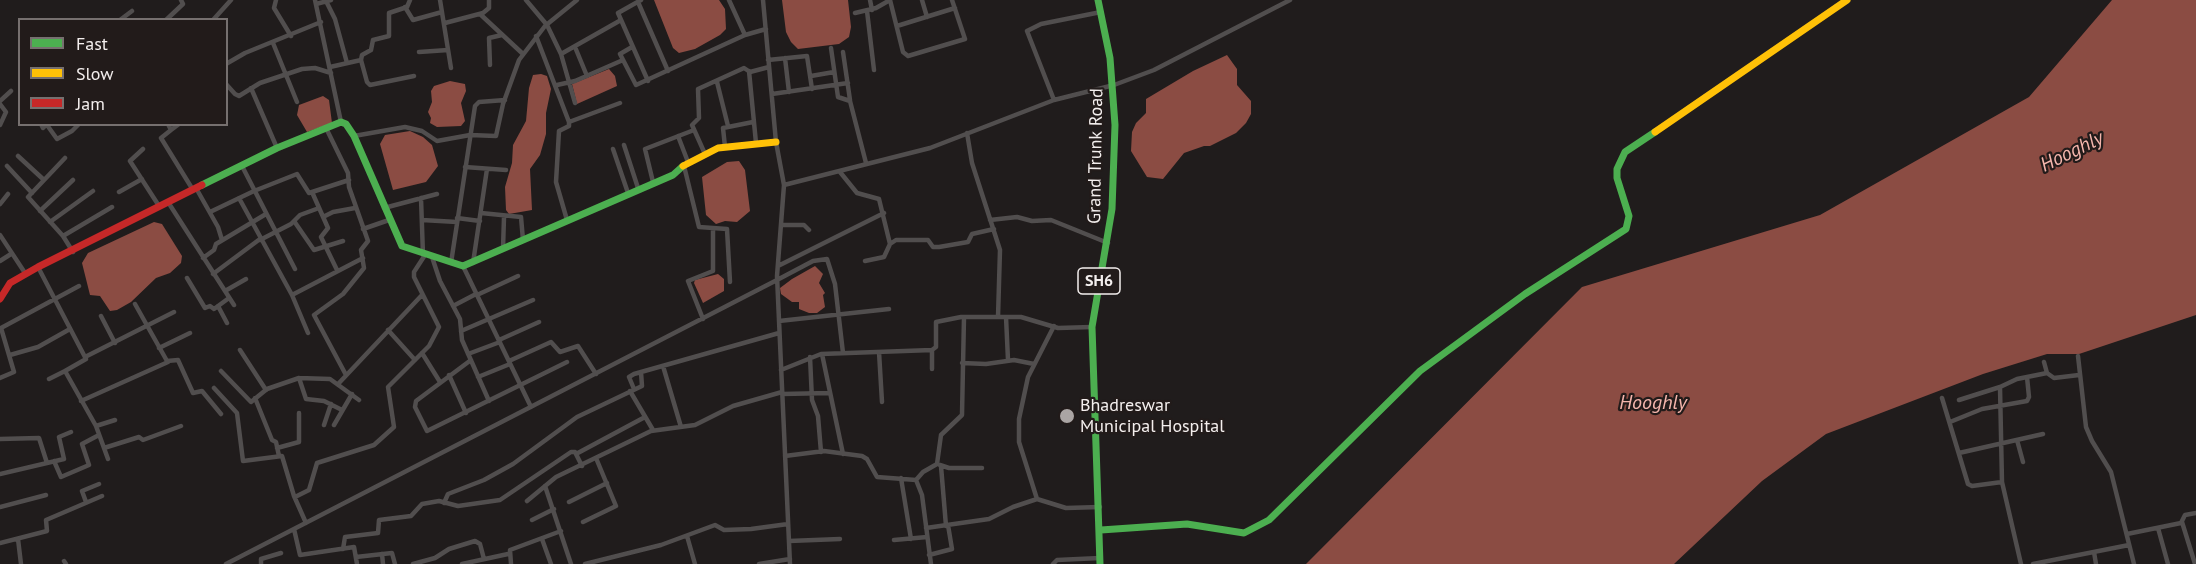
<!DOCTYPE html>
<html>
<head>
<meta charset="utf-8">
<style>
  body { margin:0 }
  #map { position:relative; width:2196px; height:564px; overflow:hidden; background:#201c1c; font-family:"PT Sans",sans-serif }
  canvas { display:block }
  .legend { position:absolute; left:18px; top:18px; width:210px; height:108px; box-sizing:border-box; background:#221b1a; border:2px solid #76706f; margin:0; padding:8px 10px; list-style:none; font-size:18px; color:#f4efee }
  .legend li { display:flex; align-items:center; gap:12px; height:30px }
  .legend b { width:30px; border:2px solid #76706f }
</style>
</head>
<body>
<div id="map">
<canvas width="2196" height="564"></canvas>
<ul class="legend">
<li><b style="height:8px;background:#4caf50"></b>Fast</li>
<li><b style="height:8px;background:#ffc107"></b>Slow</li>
<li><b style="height:8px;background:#c62828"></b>Jam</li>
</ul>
</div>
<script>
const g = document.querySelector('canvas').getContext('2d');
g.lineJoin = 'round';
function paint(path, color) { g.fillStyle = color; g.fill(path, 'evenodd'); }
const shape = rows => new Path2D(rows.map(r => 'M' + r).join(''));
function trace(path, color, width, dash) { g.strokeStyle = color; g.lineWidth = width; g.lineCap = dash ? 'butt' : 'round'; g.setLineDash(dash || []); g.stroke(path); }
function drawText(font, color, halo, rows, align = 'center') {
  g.font = font + ' "PT Sans",sans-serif'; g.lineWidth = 4.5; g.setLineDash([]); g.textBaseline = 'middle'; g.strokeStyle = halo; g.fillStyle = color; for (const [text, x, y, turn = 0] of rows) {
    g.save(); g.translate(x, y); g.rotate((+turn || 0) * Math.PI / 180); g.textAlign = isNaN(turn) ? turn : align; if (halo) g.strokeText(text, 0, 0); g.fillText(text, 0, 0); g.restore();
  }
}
paint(shape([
  [654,0,719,0,725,9,726,29,720,35,695,49,679,53,673,48],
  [782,0,848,0,851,27,849,37,839,44,798,49,791,42,786,32],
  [2112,0,2196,0,2196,315,2079,354,2047,354,1983,374,1826,434,1762,481,1674,564,1306,564,1582,287,1820,215,2029,97],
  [1227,55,1237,69,1237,85,1251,101,1251,114,1246,123,1236,133,1210,146,1204,146,1184,153,1163,179,1147,177,1131,151,1132,132,1136,123,1146,113,1146,99,1193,71],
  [609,69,615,76,617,86,577,104,572,84],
  [541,74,547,76,551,89,546,113,546,134,540,155,530,169,532,210,509,214,506,210,505,187,512,163,513,145,526,121,529,88,533,75],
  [450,81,465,84,466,91,461,103,465,121,461,126,437,127,430,123,431,118,428,112,432,102,431,91,434,86],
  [323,96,329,100,332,123,307,132,297,115,299,105],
  [410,131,423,137,432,145,438,166,426,182,393,190,380,144,385,135],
  [739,161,745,170,750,211,737,222,725,221,716,224,706,215,702,177,727,162],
  [154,222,162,224,182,256,181,263,170,273,156,278,131,302,117,310,110,311,100,296,90,295,82,263,88,253],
  [815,266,823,274,819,283,825,293,823,295,825,307,817,313,809,313,799,309,799,302,792,302,781,294,780,288,792,279],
  [718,274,724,279,724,291,703,303,694,283,695,280]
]), '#8b4c43');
trace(shape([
  [276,0,274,8,291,36],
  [315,0,341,122],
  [440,0,451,68],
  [526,0,547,25,561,54,621,20],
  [641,0,618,13,648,81],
  [729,0,745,35],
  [763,0,776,142,784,185,777,276,790,564],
  [870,0,872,10],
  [890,0,903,52,908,56,965,39,952,0],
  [922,0,927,17],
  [326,1,335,19,347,63],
  [638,2,668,71],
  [316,4,331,0],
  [405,7,413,20,442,12],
  [867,11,874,70],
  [855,13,876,8,890,0],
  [480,14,523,54],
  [120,20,132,11],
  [166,20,183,4,181,0],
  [213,20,231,0],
  [445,23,483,13,489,8,489,0],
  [897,26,955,8],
  [536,36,569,122,569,126,559,131,556,182,567,220],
  [273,43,297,102],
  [575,47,587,76],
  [632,47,620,54,636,85,745,35,766,29],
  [831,48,838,97,850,101,866,163],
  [419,52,448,50],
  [843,52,850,100],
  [561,54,575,103],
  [785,58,789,92],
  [361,60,362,55,371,50,373,40,389,36,389,13,407,7,410,0],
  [768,60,807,56,812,89],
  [226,64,245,53,321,22],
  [490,65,489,38,502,35],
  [330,67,361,60,367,82,370,85,414,76],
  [749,71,756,143],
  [811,76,834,72],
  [717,82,728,126],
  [226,84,235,94,239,96,260,83,302,69,315,68,331,73],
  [557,85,575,81,623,60],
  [251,88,277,148],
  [772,94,848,83],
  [1054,100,1027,31,1041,24,1101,12],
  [0,101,11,91],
  [0,104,6,112,0,125],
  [569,122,620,103],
  [41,124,43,128,47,124],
  [168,124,171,130,161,138,193,190],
  [47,125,57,139,72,131,79,124],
  [326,128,348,173,349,187,368,241,361,250,364,268,343,294,314,315,346,375],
  [171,130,179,124],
  [967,133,972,163,1000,250,998,317],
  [354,136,405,127,422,131,437,141,470,135,496,136,503,104,519,60,545,26,577,0],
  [678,136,688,162],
  [624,145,638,188],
  [725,147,723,128,753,122],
  [143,149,130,161,159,206],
  [613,149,628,193],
  [705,154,692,125,699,118,698,89,744,68,750,72,769,67],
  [18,156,44,180],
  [65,158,28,197,63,236,73,252],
  [7,166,32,193],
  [242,166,295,269],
  [684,166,699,227,727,229,730,282],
  [465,167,506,170],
  [840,172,857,193,879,199,890,244],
  [653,182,645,149,694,130],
  [784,185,930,148,1054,100,1114,85,1154,70,1290,0],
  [196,188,218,227,222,240],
  [119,192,142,179],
  [312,192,328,228,321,237,337,270],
  [239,198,292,295,308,333],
  [421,198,423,255],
  [168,202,234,305],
  [0,204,8,194],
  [384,208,437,194],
  [40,211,73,180],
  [210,212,254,191,297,174,309,193,349,180],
  [481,213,521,217,523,240],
  [323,217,333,212,355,208],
  [457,218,480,221],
  [422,220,457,222],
  [990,220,1017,217,1032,221,1051,220,1108,243],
  [294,221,314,250,343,241],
  [50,222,93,191],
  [782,225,804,225,809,230],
  [363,229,389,220],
  [0,235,25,273],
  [63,236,112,207],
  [260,240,291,224,300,215,319,208],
  [503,249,504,217],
  [432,257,440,281,460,319,462,340,489,401],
  [203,258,214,250,216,244,266,214],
  [0,261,11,254],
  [865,261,884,257,890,244,896,240,928,240,933,247,939,247,968,242,972,234,994,229],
  [451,263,475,106,479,102,505,100],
  [473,263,487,169],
  [463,266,531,407],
  [778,266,884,213],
  [38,267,86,359,65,371,96,426,108,459],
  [213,274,260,239],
  [187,278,205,308,210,306,214,309,229,298],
  [777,280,813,261,827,259,835,284,843,353],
  [225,291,246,279],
  [292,295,363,258],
  [477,295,518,276],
  [135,304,167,361,178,360,193,393,202,391,221,414],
  [218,306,227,323],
  [453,306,476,294],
  [101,316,115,343],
  [1006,317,1008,360],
  [703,319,688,281,713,271,713,228],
  [779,321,889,309],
  [1,328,79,286],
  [388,330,415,360],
  [461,331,533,300],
  [499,340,539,322],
  [159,348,190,333],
  [240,350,266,390],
  [932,350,932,369],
  [879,352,882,402],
  [422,353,440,382],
  [468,354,500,342],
  [822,354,843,454],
  [10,355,38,347,70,329],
  [2078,356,2086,427,2092,441,2111,472,2134,564],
  [85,357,174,312],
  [810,357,812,400,818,416,821,452],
  [471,360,416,401,415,407,427,431,567,362],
  [509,361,551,342,560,352,578,346,596,374],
  [962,363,986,364,1014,360,1034,364],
  [663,366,681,427],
  [781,370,821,354,932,350,936,347,936,322,961,317,1021,317,1058,328,1092,327],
  [221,371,251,402,267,389,299,378,330,379,359,400],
  [2047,373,2054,378,2079,375],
  [449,375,466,413],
  [478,377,510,364],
  [0,378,14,372,1,328],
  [299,378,306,399,324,401,342,410],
  [49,379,65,371],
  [339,383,422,295],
  [214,388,237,413,243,461,282,456,294,496,306,523],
  [634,389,629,377,634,374,779,333],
  [630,391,653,430],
  [782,394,830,393],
  [255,398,272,440,276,442,279,456],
  [1942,398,1968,484,1972,486,2002,482],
  [1959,400,2000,387],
  [81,401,168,362],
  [1950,422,1982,409,2027,401,2029,397,2027,377],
  [324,425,331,404],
  [334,425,352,394],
  [96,426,115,420],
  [0,439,39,438,47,463],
  [2017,440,2023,462],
  [104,448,139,437,143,440,181,426],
  [277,448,299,442,299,413],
  [1959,453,2043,434],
  [576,454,645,417],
  [785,456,824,451,862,456,867,459,877,477,916,480,922,495,931,564],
  [54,461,61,477,89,465,82,444,99,435],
  [940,465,949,468,982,468],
  [941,466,946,526],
  [0,474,64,459,59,437,71,432],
  [901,478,911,539],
  [916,480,923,472,937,464,941,435,962,415,964,317],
  [545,486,571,564],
  [295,497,309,490,317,463,374,445,394,427,388,387,429,346,439,327,414,277,414,272,425,255],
  [1037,499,1019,442,1019,419,1028,377,1054,326],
  [527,501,556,477,651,431,695,425,733,406,782,392],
  [86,502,82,491,99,484],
  [569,502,607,483],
  [444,503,448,494,484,480,513,464,577,417,642,386,641,372],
  [0,507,46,495],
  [532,520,554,509],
  [583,522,616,506,596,458],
  [2182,522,2195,564],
  [926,528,989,519,1013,507,1037,499,1066,508,1100,507],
  [2158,528,2168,564],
  [294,529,300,555,354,547,357,564],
  [2127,534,2181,523,2185,515,2196,513],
  [687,536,695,564],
  [18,539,21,564],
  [542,539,551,564],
  [894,540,927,537],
  [789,541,840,539],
  [0,543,47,531,46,520,102,496],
  [343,549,345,537,378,533,379,520,411,516,422,504,439,501,458,506,500,500,571,452,575,452,582,466],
  [2094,552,2096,564],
  [382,554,383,564],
  [929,555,952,549,948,525],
  [356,557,392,553,395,564],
  [64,561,66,564],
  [226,564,777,280],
  [261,564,261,559,281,553],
  [413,564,435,558,449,549,475,541,480,544,484,559],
  [462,564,508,554],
  [511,564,510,550,561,531],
  [585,564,661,545,715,525,724,530,751,529,788,524],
  [759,564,790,559],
  [1053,564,1057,560,1100,558],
  [2021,564,2002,482,2000,387,2017,379,2047,373,2044,362],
  [2033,564,2129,545]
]), '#514e4e', 4.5);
trace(shape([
  [1098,0,1110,58,1115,125,1112,209,1092,327,1100,564],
  [202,185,277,148,341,122,346,124,354,136,402,246,463,266,673,175,683,166],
  [1101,530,1187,524,1244,533,1269,520,1420,371,1525,294,1626,229,1629,216,1617,178,1617,169,1625,152,1655,132]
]), '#4caf50', 7);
trace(shape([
  [1655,132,1847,0],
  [683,166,718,148,776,142]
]), '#ffc107', 7);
trace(shape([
  [0,299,10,283,38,267,202,185]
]), '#c62828', 7);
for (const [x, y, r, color] of [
  [1067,416,8,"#aaa5a4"]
]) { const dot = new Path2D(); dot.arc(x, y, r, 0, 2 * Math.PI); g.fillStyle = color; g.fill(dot); trace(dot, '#221b1a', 2); }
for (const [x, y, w] of [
  [1099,281,42]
]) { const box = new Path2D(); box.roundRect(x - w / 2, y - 13, w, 26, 4.5); g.fillStyle = '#221b1a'; g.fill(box); trace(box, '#f4efee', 1.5); }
drawText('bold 16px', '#f4efee', null, [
  ["SH6",1099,281]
]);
drawText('18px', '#f4efee', '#221b1a', [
  ["Grand Trunk Road",1096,156,-89]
]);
drawText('18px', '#f4efee', '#221b1a', [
  ["Bhadreswar",1080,406],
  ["Municipal Hospital",1080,427]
], 'left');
drawText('italic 20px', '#f4b5ac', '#221b1a', [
  ["Hooghly",2072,152,-26],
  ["Hooghly",1653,403]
]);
</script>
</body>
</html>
